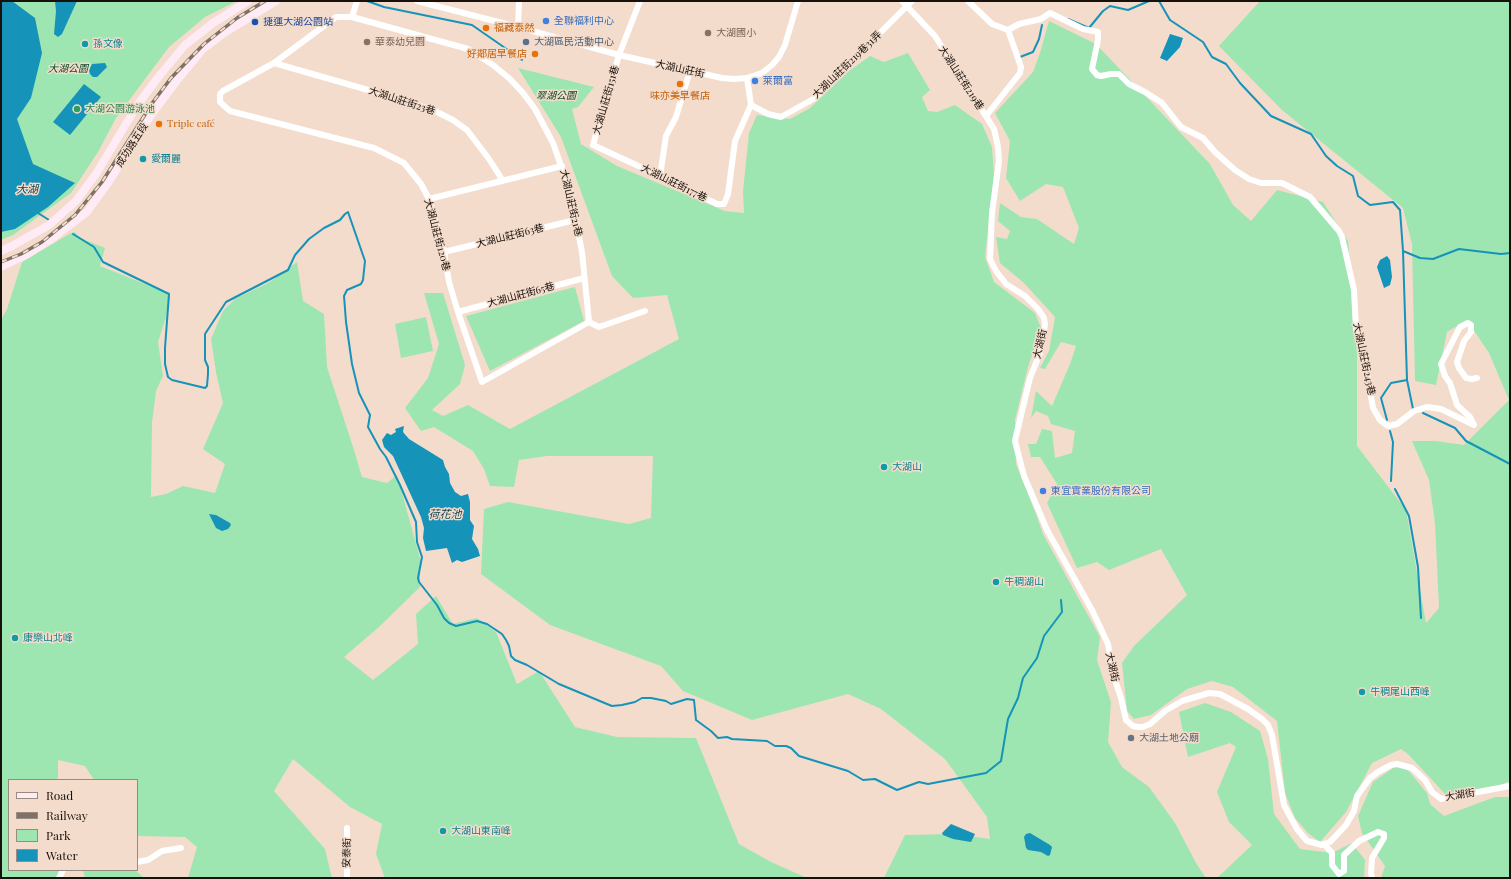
<!DOCTYPE html>
<html>
<head>
<meta charset="utf-8">
<style>
  body { margin:0 }
  #map { position:relative; width:1511px; height:879px; overflow:hidden; background:#f3dccc; font-family:"Playfair Display",serif }
  canvas { display:block }
  .frame { position:absolute; inset:0; border:2px solid #18100b; pointer-events:none }
  .legend { position:absolute; left:8px; top:779px; width:130px; height:92px; box-sizing:border-box; background:#f3dccc; border:1px solid #9b8a7f; margin:0; padding:5px 7px; list-style:none; font-size:12px; color:#18100b }
  .legend li { display:flex; align-items:center; gap:8px; height:20px }
  .legend b { width:20px; border:1px solid #9b8a7f }
</style>
</head>
<body>
<div id="map">
<canvas width="1511" height="879"></canvas>
<div class="frame"></div>
<ul class="legend">
<li><b style="height:5px;background:#feebf5"></b>Road</li>
<li><b style="height:5px;background:#807166"></b>Railway</li>
<li><b style="height:11px;background:#9de6b2"></b>Park</li>
<li><b style="height:11px;background:#1593b9"></b>Water</li>
</ul>
</div>
<script>
const g = document.querySelector('canvas').getContext('2d');
g.lineJoin = 'round';
function paint(path, color) { g.fillStyle = color; g.fill(path, 'evenodd'); }
const shape = rows => new Path2D(rows.map(r => 'M' + r).join(''));
function trace(path, color, width, dash) { g.strokeStyle = color; g.lineWidth = width; g.lineCap = dash ? 'butt' : 'round'; g.setLineDash(dash || []); g.stroke(path); }
function drawText(font, color, halo, rows, align = 'center') {
  g.font = font + ' "Playfair Display","Noto Sans TC",serif'; g.lineWidth = 3; g.setLineDash([]); g.textBaseline = 'middle'; g.strokeStyle = halo; g.fillStyle = color; for (const [text, x, y, turn = 0] of rows) {
    g.save(); g.translate(x, y); g.rotate((+turn || 0) * Math.PI / 180); g.textAlign = isNaN(turn) ? turn : align; if (halo) g.strokeText(text, 0, 0); g.fillText(text, 0, 0); g.restore();
  }
}
paint(shape([
  [1,1,237,1,205,17,169,47,116,118,98,152,71,193,13,235,1,240],
  [1260,1,1510,1,1510,781,1500,785,1446,795,1408,754,1401,749,1372,763,1346,812,1320,842,1308,833,1295,818,1285,793,1277,721,1233,687,1212,681,1187,689,1151,715,1134,719,1127,711,1122,663,1134,646,1187,595,1161,549,1109,570,1097,562,1077,568,1047,503,1057,484,1040,457,1031,457,1028,444,1036,444,1042,429,1052,431,1055,458,1072,453,1075,431,1051,424,1048,416,1036,411,1031,418,1036,391,1052,406,1070,364,1076,346,1061,342,1045,369,1040,368,1049,351,1055,317,1024,283,1000,263,996,237,1007,239,1010,231,998,221,1000,203,1021,217,1037,219,1074,244,1079,228,1063,187,1046,184,1020,201,1006,178,1010,141,995,113,1033,72,1040,53,1049,21,1096,44,1210,164,1233,205,1251,221,1277,190,1323,202,1348,241,1357,355,1357,446,1406,510,1426,623,1439,608,1435,523,1429,480,1412,441,1436,441,1464,445,1509,400,1489,353,1467,320,1447,332,1436,385,1415,381,1412,244,1403,208,1282,110,1219,46],
  [908,53,930,90,922,97,928,111,937,112,955,105,982,124,992,147,994,174,985,257,994,282,1035,313,1041,328,1028,367,1015,420,1016,464,1036,514,1043,534,1100,637,1097,660,1111,702,1108,742,1122,767,1149,787,1175,823,1196,863,1206,878,884,878,905,835,955,834,990,839,987,817,945,759,881,709,848,694,752,720,683,691,661,666,550,625,481,574,484,509,508,502,629,524,651,518,653,456,547,456,519,460,514,487,490,486,484,469,473,451,434,427,421,431,405,408,428,378,439,344,424,293,443,293,465,365,460,384,432,410,443,416,468,405,510,429,679,339,667,295,633,298,612,276,561,137,518,68,594,87,578,107,572,109,581,144,617,166,725,211,744,213,743,191,749,133,757,115,790,119,810,108,849,71,870,56,884,62],
  [75,232,80,238,105,248,100,266,170,294,169,308,158,342,163,376,156,391,152,423,151,497,166,494,183,486,215,493,225,464,203,449,223,403,216,372,211,339,223,311,235,299,270,282,297,262,303,301,324,314,327,367,354,450,362,477,387,483,397,475,420,558,420,587,379,627,344,657,373,680,418,644,416,614,436,596,453,624,477,618,496,632,517,684,539,671,575,727,617,737,696,738,739,844,771,862,807,878,385,878,376,854,382,824,350,807,293,759,274,791,325,849,332,878,188,878,197,847,185,837,137,836,137,780,94,780,85,766,58,760,58,780,9,780,9,870,59,870,60,878,1,878,1,320,7,309,22,262,71,233],
  [575,287,584,321,490,371,466,316],
  [426,317,433,351,401,358,395,324],
  [1205,703,1231,712,1260,731,1268,759,1274,814,1300,849,1332,853,1352,843,1365,860,1364,878,1217,878,1252,845,1229,822,1217,792,1236,747,1230,743,1188,757,1179,712],
  [1396,766,1408,770,1427,793,1430,804,1444,816,1495,797,1510,797,1510,878,1414,877,1414,878,1381,878,1385,866,1362,833,1358,816,1373,782],
  [83,870,135,870,144,878,85,878]
]), '#9de6b2');
paint(shape([
  [1,1,12,1,35,18,42,53,31,98,17,119,33,164,75,183,48,207,15,229,1,232],
  [55,1,77,1,62,34,58,37,54,34,56,11],
  [1170,34,1183,38,1180,47,1167,61,1160,58],
  [105,63,107,67,97,77,93,77,90,74,89,70,92,64],
  [84,84,101,97,70,135,53,122],
  [1387,256,1390,260,1392,277,1390,285,1384,288,1377,267,1380,260],
  [404,426,403,432,409,439,443,460,445,467,449,474,450,483,455,492,461,496,468,494,470,502,470,520,474,526,472,539,478,549,480,556,462,562,457,560,452,563,447,548,426,551,423,538,424,528,421,517,393,456,384,447,382,440,387,433,391,435,396,432,395,429],
  [209,514,216,515,230,523,231,525,228,529,222,531,216,528],
  [951,824,975,834,971,842,953,839,943,835,942,833],
  [1030,833,1050,845,1052,847,1050,855,1048,856,1041,852,1028,850,1026,848,1024,837,1026,834]
]), '#1593b9');
trace(shape([
  [367,1,384,7,472,25,508,50],
  [1159,1,1170,20,1203,42,1212,57,1226,64,1240,83,1271,116,1311,134,1326,156,1337,166,1353,176,1358,196,1370,205,1393,202,1400,210,1403,251,1420,258,1433,259,1459,249,1501,254,1510,253],
  [1068,19,1089,28,1103,11,1110,6,1128,10,1149,1],
  [517,56,522,60],
  [1020,57,1033,52,1039,39,1042,25],
  [38,213,49,220],
  [73,234,94,247,103,262,169,294,165,348,165,364,168,377,172,380,205,388,207,386,208,374,208,367,205,360,205,334,226,302,288,270,295,255,309,239,324,228,340,220,345,214,348,212,365,261,363,280,361,284,347,290,344,296,346,322,352,364,359,393,370,415,368,427,380,449,386,457,400,485,416,522,417,542,422,557,418,578,419,582,437,605,444,618,449,623,456,626,477,621,487,624,502,634,506,640,509,646,511,656,515,660,527,665,559,684,607,704,612,706,622,705,635,702,642,698,651,698,666,701,671,704,687,699,694,700,696,720,711,731,718,738,727,737,732,739,767,741,775,746,786,746,791,748,799,756,848,771,863,780,875,779,897,790,919,782,928,784,986,773,1001,761,1008,719,1018,698,1023,678,1037,658,1044,636,1062,612,1061,600],
  [1403,251,1407,380,1413,409],
  [1423,413,1455,428,1466,441,1510,464],
  [1387,420,1381,398,1391,383,1407,380],
  [1390,431,1393,442,1391,481],
  [1395,489,1409,516,1418,567,1421,618]
]), '#1593b9', 2);
trace(shape([
  [357,1,352,17,336,17,274,63,223,91,220,94,220,102,230,111,374,148,404,163,421,184,429,199,444,252,449,282,458,312,482,382,589,322,599,327,645,311],
  [417,1,518,27,619,55,722,78,734,79,747,78,762,73,772,65,779,57,785,45,798,1],
  [640,1,619,55,593,145,660,176,717,204,724,204,728,194,735,141,751,105,747,78],
  [902,1,935,36,994,129,998,147,999,161,992,213,990,259,996,271,1006,284,1025,296,1038,309,1044,318,1045,325,1040,353,1030,378,1017,432,1015,441,1017,449,1024,476,1047,530,1092,610,1108,644,1113,674,1121,698,1126,720,1133,726,1139,727,1143,727,1150,724,1165,711,1182,701,1209,693,1220,694,1248,709,1262,719,1268,725,1272,735,1284,805,1291,818,1297,829,1307,841,1322,845,1330,842,1346,825,1354,811,1357,796,1370,778,1378,772,1391,765,1397,764,1412,768,1425,780,1432,792,1441,799,1510,786],
  [968,1,992,24,1008,30,1019,24,1041,19,1050,13,1083,29,1098,32,1098,40,1092,69,1097,75,1101,76,1111,74,1119,74,1129,84,1145,92,1162,103,1181,127,1203,138,1215,152,1235,170,1249,179,1261,183,1282,183,1310,197,1339,231,1342,237,1354,290,1356,330,1366,368,1373,408,1380,420,1388,426,1397,424,1414,411,1427,407,1441,409,1474,425,1470,417,1457,405,1450,383,1445,376,1441,364,1460,327,1468,323,1471,325,1471,332,1464,341,1457,362,1459,368,1466,378,1472,379,1477,378],
  [352,17,468,49,493,65,510,79,523,93,535,109,553,143,570,191,582,252,589,322],
  [518,27,519,1],
  [274,63,403,100,435,111,453,120,467,130,489,159,503,181],
  [751,105,768,114,781,117,815,98,912,1],
  [986,116,1020,73,1021,67,1008,30],
  [660,176,666,136,676,117,690,71],
  [429,199,562,166],
  [444,252,575,220],
  [458,312,584,278],
  [1324,844,1332,853,1332,865,1339,874,1344,871,1344,855,1359,841,1378,832,1384,834,1384,838,1372,858,1371,873,1372,878],
  [137,862,148,860,162,851,181,848],
  [59,878,63,870],
  [347,878,347,828]
]), '#fff', 6);
trace(shape([
  [1,251,12,246,49,225,76,201,96,174,138,104,160,75,185,45,213,23,248,1],
  [1,267,28,254,50,240,87,212,108,183,151,115,175,83,203,49,224,33,276,1]
]), '#feebf5', 8);
const rail = shape([
  [1,262,21,254,42,242,75,215,102,182,153,102,171,78,204,44,237,18,265,1]
]);
trace(rail, '#807166', 3.5);
trace(rail, '#f3dccc', 2, [6]);
for (const [x, y, r, color] of [
  [546,21,4,"#3f7fe0"],
  [255,22,4,"#1a4fb4"],
  [486,28,4,"#e8710a"],
  [708,33,4,"#8d6e63"],
  [367,42,4,"#8d6e63"],
  [526,42,4,"#5c6f8a"],
  [85,44,4,"#0f9aa8"],
  [535,54,4,"#e8710a"],
  [755,81,4,"#3f7fe0"],
  [680,84,4,"#e8710a"],
  [77,109,4,"#2e9e5b"],
  [159,124,4,"#e8710a"],
  [143,159,4,"#0f9aa8"],
  [884,467,4,"#0f9aa8"],
  [1043,491,4,"#3f7fe0"],
  [996,582,4,"#0f9aa8"],
  [15,638,4,"#0f9aa8"],
  [1362,692,4,"#0f9aa8"],
  [1131,738,4,"#6b7280"],
  [443,831,4,"#0f9aa8"]
]) { const dot = new Path2D(); dot.arc(x, y, r, 0, 2 * Math.PI); g.fillStyle = color; g.fill(dot); trace(dot, '#f3dccc', 1.5); }
drawText('10px', '#366cbe', '#f3dccc', [
  ["全聯福利中心",554,21],
  ["萊爾富",763,81],
  ["東宜實業股份有限公司",1051,491]
], 'left');
drawText('10px', '#164399', '#f3dccc', [
  ["捷運大湖公園站",263,22]
], 'left');
drawText('10px', '#c56008', '#f3dccc', [
  ["福藏泰然",494,28],
  ["好鄰居早餐店",527,54,"right"],
  ["味亦美早餐店",680,96,"center"],
  ["Triple café",167,124]
], 'left');
drawText('10px', '#785e54', '#f3dccc', [
  ["大湖國小",716,33],
  ["華泰幼兒園",375,42]
], 'left');
drawText('10px', '#4e5e75', '#f3dccc', [
  ["大湖區民活動中心",534,42]
], 'left');
drawText('10px', '#0d838f', '#f3dccc', [
  ["孫文像",93,44],
  ["愛爾麗",151,159],
  ["大湖山",892,467],
  ["牛稠湖山",1004,582],
  ["康樂山北峰",23,638],
  ["牛稠尾山西峰",1370,692],
  ["大湖山東南峰",451,831]
], 'left');
drawText('10px', '#18100b', '#f3dccc', [
  ["大湖山莊街219巷31弄",847,65,-44],
  ["大湖山莊街",680,69,12],
  ["大湖山莊街219巷",961,78,57],
  ["大湖山莊街151巷",606,100,-74],
  ["大湖山莊街23巷",402,101,18],
  ["成功路五段",132,145,-57],
  ["大湖山莊街177巷",674,183,26],
  ["大湖山莊街21巷",571,203,77],
  ["大湖山莊街120巷",437,235,75],
  ["大湖山莊街63巷",510,236,-14],
  ["大湖山莊街65巷",521,295,-15],
  ["大湖街",1040,344,-77],
  ["大湖山莊街243巷",1364,359,78],
  ["大湖街",1112,667,78],
  ["大湖街",1460,795,-9],
  ["安泰街",347,853,-89]
]);
drawText('italic 10px', '#094824', '#f3dccc', [
  ["大湖公園",68,69],
  ["翠湖公園",556,96]
]);
drawText('10px', '#27864d', '#f3dccc', [
  ["大湖公園游泳池",85,109]
], 'left');
drawText('10px', '#5b616d', '#f3dccc', [
  ["大湖土地公廟",1139,738]
], 'left');
drawText('italic 11px', '#0d3e4e', '#f3dccc', [
  ["大湖",27,190],
  ["荷花池",445,515]
]);
</script>
</body>
</html>
